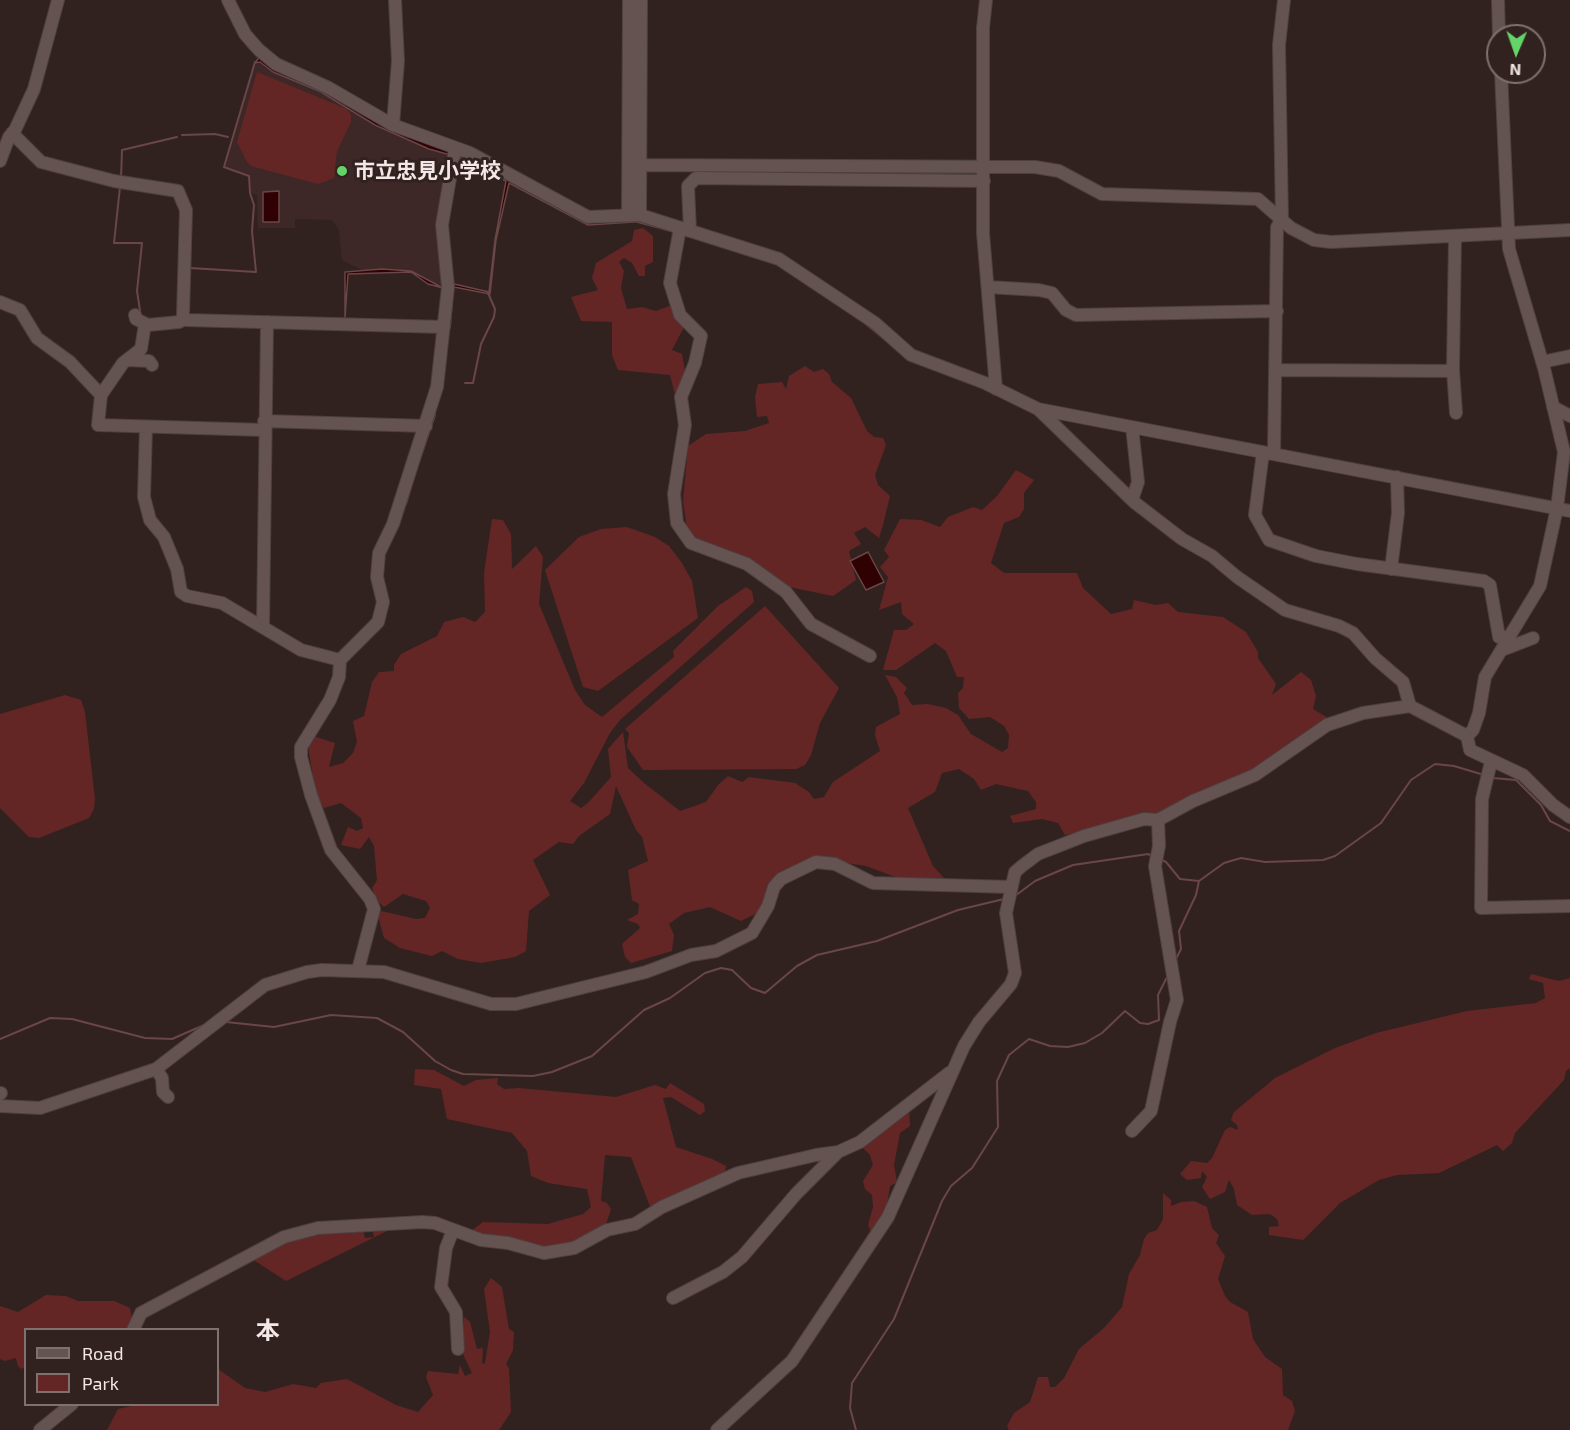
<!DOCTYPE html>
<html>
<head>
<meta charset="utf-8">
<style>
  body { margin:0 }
  #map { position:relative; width:1570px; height:1430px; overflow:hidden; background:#312220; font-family:"Exo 2",sans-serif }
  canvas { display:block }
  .legend { position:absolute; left:24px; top:1328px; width:195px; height:78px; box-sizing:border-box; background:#312220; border:2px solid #7f7170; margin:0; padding:8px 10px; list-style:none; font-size:18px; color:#f3e8e7 }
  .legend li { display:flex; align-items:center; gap:12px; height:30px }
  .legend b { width:30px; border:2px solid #7f7170 }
  .north { position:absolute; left:1486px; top:24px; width:60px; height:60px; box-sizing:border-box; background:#312220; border:2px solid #7f7170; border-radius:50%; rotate:182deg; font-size:16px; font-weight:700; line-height:24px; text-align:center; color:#f3e8e7 }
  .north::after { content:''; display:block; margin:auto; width:21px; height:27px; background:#64d468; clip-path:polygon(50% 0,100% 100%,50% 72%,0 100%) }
</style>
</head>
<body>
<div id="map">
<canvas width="1570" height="1430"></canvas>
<ul class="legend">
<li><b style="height:8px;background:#655352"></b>Road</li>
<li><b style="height:16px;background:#632625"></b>Park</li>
</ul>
<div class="north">N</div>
</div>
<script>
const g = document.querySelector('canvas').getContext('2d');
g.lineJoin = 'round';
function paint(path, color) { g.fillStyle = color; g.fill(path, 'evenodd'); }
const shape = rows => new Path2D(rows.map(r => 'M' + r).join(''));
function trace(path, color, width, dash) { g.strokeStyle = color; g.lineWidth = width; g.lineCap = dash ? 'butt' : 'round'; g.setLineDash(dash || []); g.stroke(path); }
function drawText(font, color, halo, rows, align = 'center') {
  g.font = font + ' "Exo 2","Noto Sans JP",sans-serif'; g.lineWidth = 6; g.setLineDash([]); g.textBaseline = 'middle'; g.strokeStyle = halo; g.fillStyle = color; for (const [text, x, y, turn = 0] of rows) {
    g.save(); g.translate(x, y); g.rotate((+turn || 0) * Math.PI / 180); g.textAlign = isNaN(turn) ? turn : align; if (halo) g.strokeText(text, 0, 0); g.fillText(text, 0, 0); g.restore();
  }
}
paint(shape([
  [259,63,272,72,329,97,375,126,448,156,444,285,431,283,412,271,382,269,366,272,344,261,342,259,339,230,332,220,295,219,295,228,258,228,257,195,251,193,249,175,226,166,253,66]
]), '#3e2827');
paint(shape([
  [257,72,347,109,351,115,351,122,337,151,334,178,318,184,251,166,247,162,237,142],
  [643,228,653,236,653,262,645,266,645,276,639,276,632,263,624,258,619,262,624,271,621,288,627,309,642,307,656,311,669,306,681,308,684,327,672,350,682,354,686,377,685,386,675,395,670,375,618,370,612,355,612,322,581,321,571,297,598,290,592,278,596,263,632,241,634,230],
  [805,366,814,372,823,369,829,374,832,382,851,398,867,431,874,437,883,438,886,445,875,475,878,485,890,496,883,525,879,538,865,527,854,533,861,544,849,551,856,580,833,596,784,586,688,536,683,501,688,446,706,434,745,431,769,423,767,416,757,417,755,397,758,384,782,382,786,389,789,376],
  [1016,470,1034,480,1024,493,1024,509,1019,517,1004,523,991,563,1004,573,1077,573,1083,588,1111,614,1132,609,1134,600,1156,605,1168,603,1178,612,1223,617,1246,632,1258,652,1258,658,1276,684,1272,695,1301,672,1311,680,1316,696,1313,709,1328,718,1249,774,1158,814,1065,835,1058,823,1042,819,1013,823,1010,816,1036,809,1036,802,1028,791,996,784,981,790,974,779,959,769,942,773,935,792,908,808,933,866,946,880,898,878,866,866,833,861,802,867,779,888,759,912,741,921,710,907,684,913,669,924,674,935,672,951,631,963,625,957,622,944,640,928,638,924,627,920,638,914,639,904,632,900,628,870,648,861,642,837,636,830,616,786,610,814,579,836,573,844,559,842,533,860,550,895,529,911,526,951,515,957,481,963,458,959,442,951,432,956,400,948,384,938,378,916,381,911,416,919,425,918,430,908,426,901,403,894,384,907,377,901,372,888,377,880,374,846,369,837,360,849,341,845,348,827,357,831,363,828,361,818,341,803,324,808,316,795,308,746,313,736,335,743,329,767,343,763,353,753,357,742,353,721,364,716,372,682,379,672,394,671,394,665,401,654,437,636,444,622,463,617,475,622,485,612,484,573,492,519,503,520,511,534,512,569,536,546,543,557,539,604,575,690,585,705,602,717,674,657,673,651,718,606,746,587,752,591,754,602,620,720,610,733,584,783,570,801,581,808,588,803,611,777,608,749,623,732,628,768,644,783,680,811,706,802,718,785,728,776,742,782,749,777,795,783,809,792,814,799,824,797,833,782,880,751,875,735,876,727,900,714,897,697,885,675,896,677,907,688,904,693,912,705,927,704,946,708,958,715,971,734,1002,752,1008,748,1009,735,1004,726,990,717,969,719,959,708,958,693,963,688,964,677,957,677,946,651,935,643,896,670,883,670,894,630,906,630,914,624,902,614,901,602,879,610,888,577,880,567,889,557,884,550,900,519,921,520,940,527,948,517,973,507,982,510,997,496],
  [627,527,655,537,669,546,682,563,692,581,698,618,598,691,583,687,545,570,579,537,601,529],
  [765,606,839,688,820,723,811,755,805,765,796,769,643,770,627,747,629,733,625,729],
  [65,695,81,700,85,712,95,799,94,809,89,818,39,838,29,837,0,808,0,714],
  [1531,974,1559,981,1570,978,1570,1068,1566,1071,1564,1080,1515,1133,1512,1143,1503,1151,1497,1145,1439,1173,1397,1175,1379,1180,1340,1203,1303,1240,1269,1235,1269,1227,1279,1226,1277,1219,1270,1214,1252,1215,1237,1205,1234,1189,1229,1180,1225,1192,1210,1199,1202,1187,1207,1177,1202,1171,1201,1178,1187,1180,1180,1174,1191,1161,1207,1163,1212,1158,1225,1130,1230,1127,1238,1130,1237,1125,1231,1120,1234,1112,1275,1078,1335,1048,1376,1033,1467,1011,1536,1003,1545,998,1543,983,1529,979],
  [415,1069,434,1070,464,1086,476,1080,498,1078,497,1084,504,1089,519,1088,616,1097,655,1085,666,1089,670,1083,704,1104,705,1111,700,1115,671,1097,663,1098,676,1147,712,1159,726,1166,725,1174,651,1209,631,1157,605,1155,601,1201,607,1203,611,1209,605,1227,560,1250,480,1236,471,1231,483,1222,548,1224,583,1214,591,1207,587,1189,548,1183,531,1176,527,1151,512,1133,447,1119,441,1089,414,1085],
  [909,1109,910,1126,900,1133,894,1165,897,1182,890,1186,886,1211,871,1232,868,1225,873,1207,872,1195,865,1189,863,1181,873,1165,870,1155,863,1148],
  [1163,1193,1171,1200,1171,1206,1181,1202,1194,1201,1207,1207,1212,1228,1219,1235,1216,1243,1225,1256,1218,1279,1225,1296,1230,1302,1248,1312,1253,1339,1265,1357,1282,1369,1283,1395,1292,1401,1295,1411,1288,1430,1009,1430,1007,1426,1014,1413,1030,1402,1038,1377,1048,1377,1050,1387,1055,1387,1064,1378,1079,1349,1104,1328,1122,1307,1129,1274,1140,1255,1144,1239,1148,1233,1157,1230,1163,1219],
  [378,1229,391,1229,286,1281,252,1259,300,1235,363,1230,365,1238,374,1237,373,1231],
  [491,1278,502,1287,509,1329,514,1332,513,1350,506,1364,509,1368,511,1412,499,1430,107,1430,118,1409,141,1404,218,1404,218,1369,245,1388,265,1392,293,1384,316,1388,321,1383,347,1379,396,1405,418,1412,433,1395,426,1377,428,1371,458,1374,460,1365,465,1376,472,1373,463,1354,464,1317,470,1322,477,1349,483,1348,482,1364,485,1363,490,1332,484,1289],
  [46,1295,66,1296,78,1301,114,1301,130,1308,133,1324,130,1329,26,1330,25,1367,21,1369,18,1366,16,1358,5,1361,0,1359,0,1306,18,1312]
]), '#632625');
const water = shape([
  [260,56,401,133,463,155,584,220,636,220,634,222,588,225,509,183,496,240,490,294,454,287,454,284,489,292,495,240,506,181,461,158,429,149,375,125,321,92,273,72,260,62,255,63,260,56],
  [279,191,279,222,263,222,263,192,279,191],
  [382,269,411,271,443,288,428,284,411,272,348,274,345,318,345,272,382,269],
  [868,552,884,582,866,590,850,561,868,552]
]);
paint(water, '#300103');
trace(water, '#6a4647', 1.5);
trace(shape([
  [241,38,252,51],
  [182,135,215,134,228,137],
  [121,179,122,150,177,137],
  [120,187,114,243,142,243,137,291,141,317],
  [634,221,675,232],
  [190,268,256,272,252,231,254,205,250,193,249,176,224,167,255,62],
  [867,325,888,342],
  [450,327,452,302],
  [465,383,473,383,481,344,494,317,495,309,488,293],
  [422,453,435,415],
  [406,504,415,474],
  [1493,778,1516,780,1541,805,1550,821,1570,831],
  [1160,859,1166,862,1180,879,1199,881],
  [1015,896,1035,881,1073,865,1148,854,1152,856],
  [1175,961,1181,949,1179,931,1196,895,1199,881,1224,863,1241,858,1265,862,1323,860,1335,856,1381,823,1411,780,1435,764,1454,766,1484,775],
  [226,1022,274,1027,331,1015,377,1018,403,1032,435,1061,451,1070,463,1074,533,1076,552,1072,592,1056,644,1010,670,998,705,973,721,968,732,970,751,988,765,993,797,966,817,955,877,941,958,910,1004,899],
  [0,1039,50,1018,72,1019,145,1038,172,1039,204,1025],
  [856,1430,850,1408,852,1383,894,1319,942,1201,951,1186,972,1168,998,1127,997,1081,1009,1055,1029,1039,1050,1046,1068,1047,1085,1043,1102,1033,1125,1011,1140,1023,1148,1024,1159,1020,1158,995,1167,977]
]), '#6a4647', 2);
const minor = shape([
  [228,0,245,34,259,50,276,64,329,88,393,125,470,153,588,217,640,215,779,259,875,323,911,355,985,383,1038,409,1570,511],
  [986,0,983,28,983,233,996,389],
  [1498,0,1499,36],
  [393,125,398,61,395,0],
  [12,133,41,162,114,181,178,191,186,210,183,315,186,320,444,327],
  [0,161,9,137,15,130,34,89,58,0],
  [640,165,1035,167,1059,171,1102,194,1258,199,1291,228,1314,240,1331,242,1570,230],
  [628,214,629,0],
  [640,215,641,0],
  [680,228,670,283,680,315,701,336,695,363,681,397,685,425,674,494,677,523,691,543,747,564,786,592,811,624,870,656],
  [690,231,688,186,696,178,984,181],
  [1455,237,1453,370,1456,413],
  [988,287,1039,290,1052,293,1066,310,1076,315,1277,311],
  [0,302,20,310,37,338,70,362,101,395,98,425,264,430],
  [135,315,136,319,148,325,179,322,185,319],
  [128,360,149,361,152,365],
  [1542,362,1570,356],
  [1276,370,1453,371],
  [101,395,123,363,141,349,145,324],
  [1553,407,1570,416],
  [1038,409,1134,502,1182,539,1212,556,1237,577,1285,610,1339,626,1353,633,1375,658,1403,682,1410,706],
  [264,421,426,426],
  [146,427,144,497,150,520,164,537,177,569,181,592,187,596,222,603,301,650,340,660],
  [1132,427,1138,482,1132,500],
  [1263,452,1255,515,1269,540,1316,556,1357,564,1484,581,1490,585,1499,637,1510,637],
  [1274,454,1277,227,1282,220,1279,45,1284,0],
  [1391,569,1398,513,1397,477],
  [263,627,267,322],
  [1502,650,1533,638],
  [1467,736,1473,730,1479,713,1485,677,1540,586,1557,508,1564,452,1544,368,1509,249,1501,72],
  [1467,736,1470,750,1523,775,1553,805,1570,817],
  [1491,762,1482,799,1481,908,1570,906],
  [358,970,374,909,370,899,331,850,311,795,301,757,301,747,330,700,339,677,340,660,378,622,383,602,377,577,379,553,393,524,437,387,448,287,442,225,455,149],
  [156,1069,162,1078,163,1092,168,1097],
  [0,1094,1,1093],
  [0,1106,40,1108,156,1069,265,985,307,972,322,970,384,972,491,1004,516,1004,646,972,691,955,716,951,752,933,768,906,774,887,781,879,816,862,835,864,873,883,1010,887],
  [1132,1131,1151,1111,1170,1022,1177,1000,1155,866,1159,846,1158,820],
  [453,1230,446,1248,441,1287,456,1312,458,1349],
  [673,1298,723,1272,742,1257,796,1194,838,1152],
  [133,1330,141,1313,284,1237,318,1228,422,1222,435,1223,481,1240,508,1243,544,1253,574,1248,607,1230,635,1224,662,1207,738,1173,816,1155,838,1152,860,1142,949,1073],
  [40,1430,72,1404],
  [717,1430,792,1361,888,1217,964,1046,979,1022,1011,984,1015,973,1006,913,1015,872,1022,866,1038,854,1084,836,1144,819,1158,820,1193,801,1255,775,1327,725,1363,713,1410,706,1467,736]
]);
trace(minor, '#4d403f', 14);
trace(minor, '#655352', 12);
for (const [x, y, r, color] of [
  [342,171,6,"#64d468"]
]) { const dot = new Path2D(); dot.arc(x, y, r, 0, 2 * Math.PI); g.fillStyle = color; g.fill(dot); trace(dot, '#312220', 2); }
drawText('bold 21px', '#f3e8e7', '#312220', [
  ["市立忠見小学校",354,171]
], 'left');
drawText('bold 24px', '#f3e8e7', '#312220', [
  ["本",268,1331]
]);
</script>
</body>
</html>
